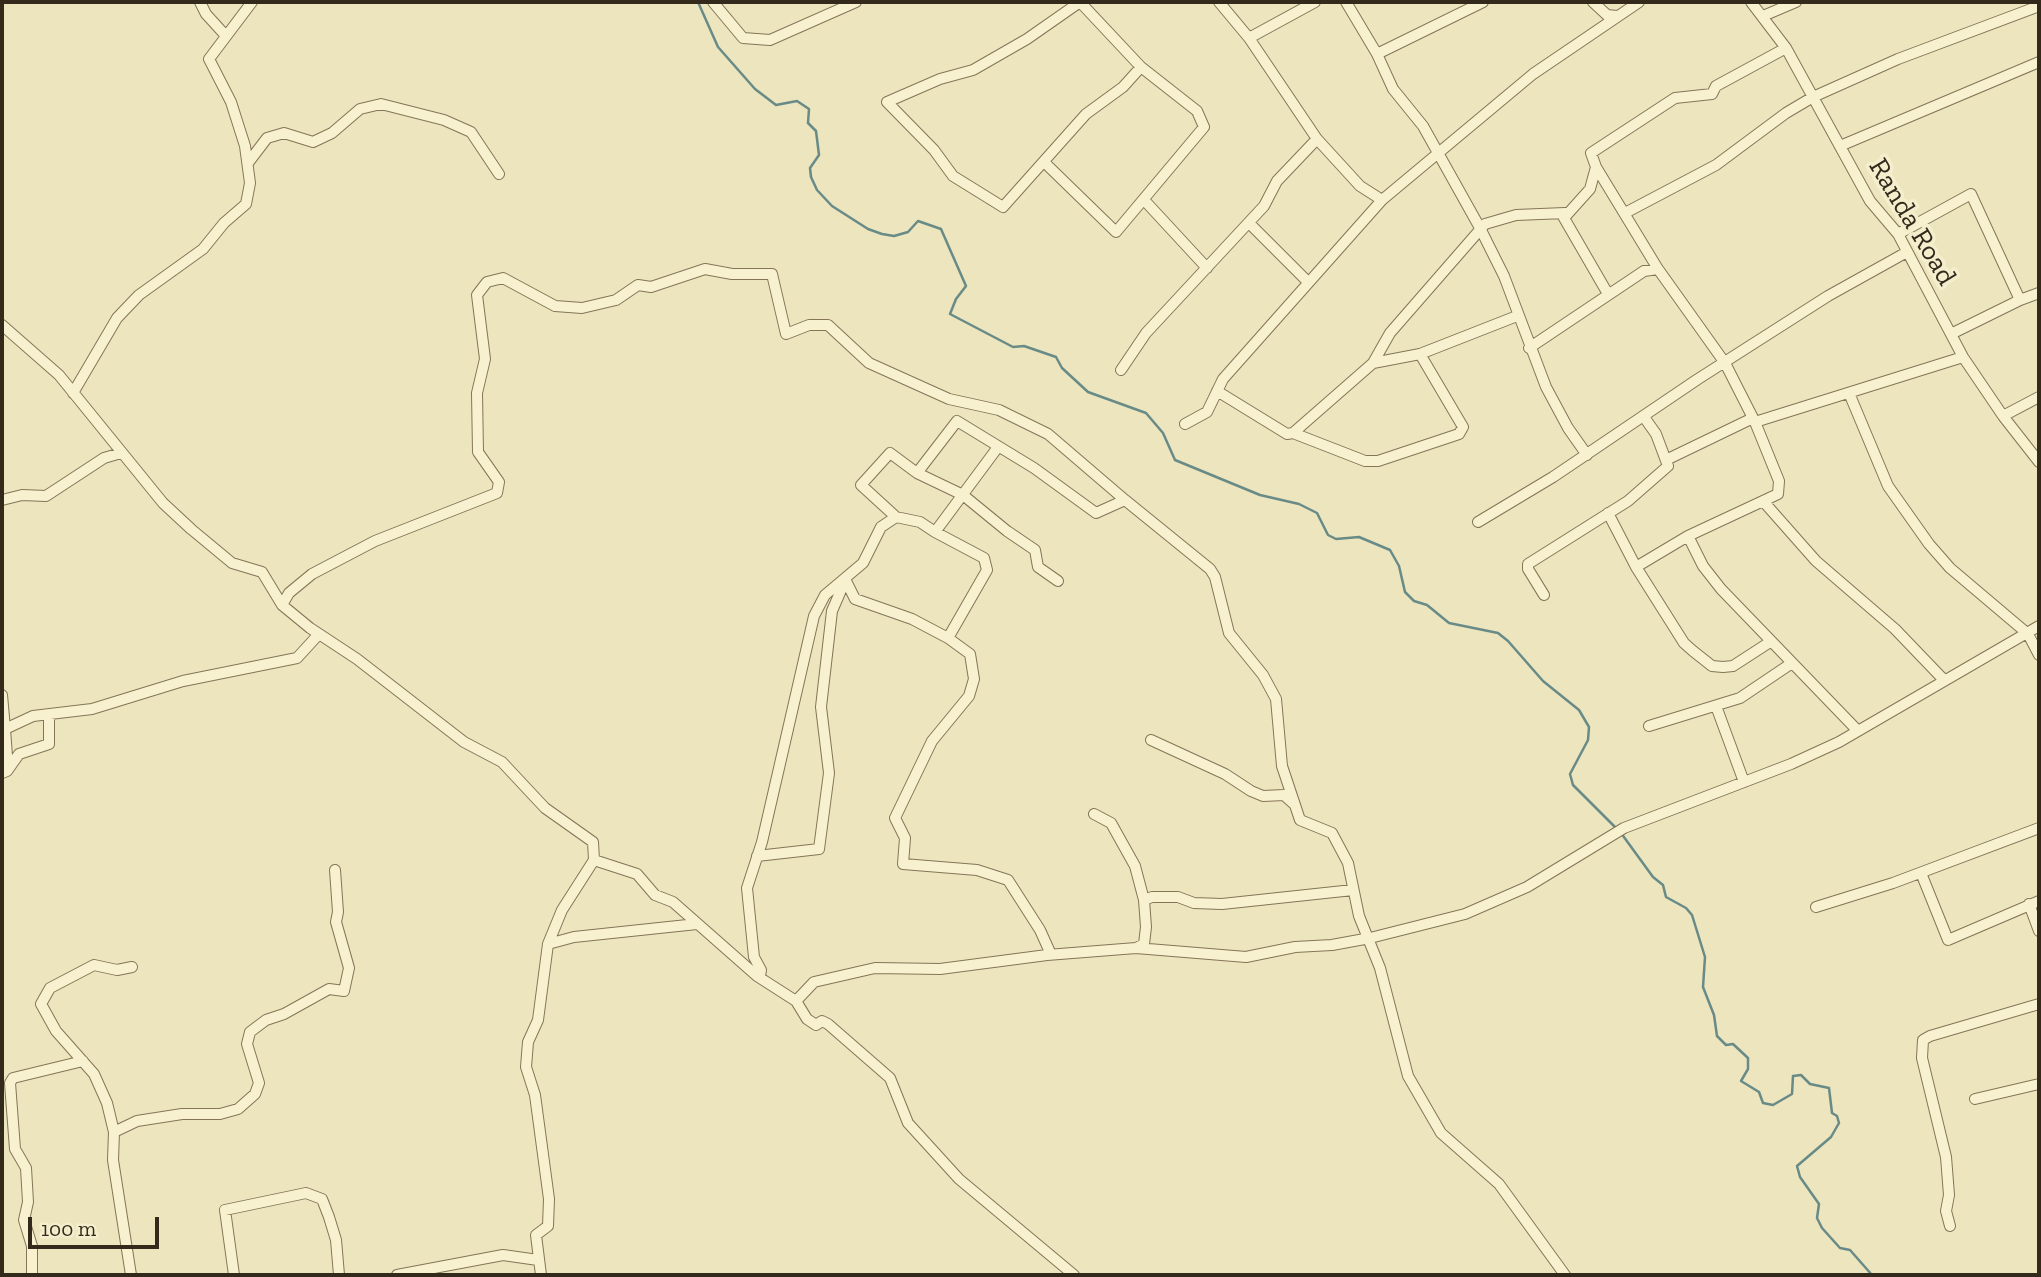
<!DOCTYPE html>
<html>
<head>
<meta charset="utf-8">
<style>
  body { margin:0 }
  #map { position:relative; width:2041px; height:1277px; overflow:hidden; background:#ece5be; font-family:"Zilla Slab",serif }
  canvas { display:block }
  .frame { position:absolute; inset:0; border:4px solid #332a1c; pointer-events:none }
  .scale { position:absolute; left:28px; top:1217px; width:131px; height:32px; box-sizing:border-box; border:4px solid #332a1c; border-top:0; padding-left:9px; font-size:21px; line-height:24px; white-space:nowrap; color:#332a1c; -webkit-text-stroke:5px #f4eecd; paint-order:stroke }
</style>
</head>
<body>
<div id="map">
<canvas width="2041" height="1277"></canvas>
<div class="frame"></div>
<div class="scale">100 m</div>
</div>
<script>
const g = document.querySelector('canvas').getContext('2d');
g.lineJoin = 'round';
const shape = rows => new Path2D(rows.map(r => 'M' + r).join(''));
function trace(path, color, width, dash) { g.strokeStyle = color; g.lineWidth = width; g.lineCap = dash ? 'butt' : 'round'; g.setLineDash(dash || []); g.stroke(path); }
function drawText(font, color, halo, rows, align = 'center') {
  g.font = font + ' "Zilla Slab",serif'; g.lineWidth = 7; g.setLineDash([]); g.textBaseline = 'middle'; g.strokeStyle = halo; g.fillStyle = color; for (const [text, x, y, turn = 0] of rows) {
    g.save(); g.translate(x, y); g.rotate((+turn || 0) * Math.PI / 180); g.textAlign = isNaN(turn) ? turn : align; if (halo) g.strokeText(text, 0, 0); g.fillText(text, 0, 0); g.restore();
  }
}
trace(shape([
  [698,2,718,47,755,89,776,105,797,101,809,109,808,123,816,131,819,155,810,168,811,177,817,190,832,206,868,229,882,234,894,236,908,232,918,221,941,229,966,286,956,299,950,314,1013,347,1024,346,1056,357,1062,368,1088,392,1146,413,1163,433,1175,460,1260,495,1299,504,1317,513,1328,535,1336,539,1359,537,1390,550,1399,566,1405,592,1414,601,1427,605,1449,623,1498,633,1508,641,1543,681,1579,710,1589,727,1588,740,1570,774,1573,785,1616,828],
  [1621,833,1653,877,1663,885,1666,897,1686,908,1692,915,1705,957,1703,987,1714,1015,1717,1036,1726,1045,1733,1044,1748,1058,1748,1069,1741,1081,1759,1092,1763,1103,1773,1105,1792,1094,1793,1076,1801,1075,1810,1084,1829,1088,1832,1113,1837,1116,1839,1123,1831,1137,1797,1166,1800,1177,1819,1204,1817,1218,1822,1228,1840,1248,1850,1250,1872,1275]
]), '#698b87', 2.5);
const minor = shape([
  [200,2,206,14,226,36],
  [713,2,743,38,770,40,856,2],
  [1080,2,1027,39,973,70,940,79,887,102,934,150,953,176,1003,207,1086,114,1123,87,1141,67],
  [1219,2,1249,38,1317,139,1360,186,1382,200],
  [1346,2,1377,54,1393,89,1423,126,1480,228,1504,276,1546,387,1568,428,1587,455],
  [1593,2,1607,15,1617,16],
  [1751,2,1786,48,1870,201,1898,234,1963,357,2003,416,2039,462],
  [1763,16,1796,2],
  [1249,38,1315,2],
  [1377,54,1483,2],
  [1840,146,2039,62],
  [1044,162,1116,232,1204,127,1197,111,1141,67,1080,2],
  [248,163,267,138,284,133,313,142,332,133,360,109,381,104,444,120,471,132,499,174],
  [1596,167,1658,269],
  [1145,201,1207,268],
  [1625,213,1716,165,1786,113,1813,97,1898,59,2039,6],
  [1249,223,1308,282],
  [1898,234,1971,194,2020,300,1951,334],
  [1608,294,1564,218,1590,189,1596,167,1591,153,1675,98,1712,94,1716,86,1786,48],
  [2020,300,2039,293],
  [2,325,59,375,163,503,191,529,232,563,262,572,282,605,310,628,357,659,464,742,502,762,545,808,593,842,594,860,562,910,548,944,538,1020,528,1042,526,1067,535,1095,549,1199,548,1226,536,1235,541,1275],
  [1529,348,1644,271,1658,269,1725,363,1755,422,1779,481,1778,494,1688,536,1636,567],
  [1373,363,1420,354,1517,316],
  [1121,370,1146,333,1264,206,1277,181,1317,139],
  [1217,391,1287,434,1293,433,1373,363,1390,333,1485,224,1516,215,1565,213],
  [73,393,117,318,139,295,203,249,224,223,246,204,250,183,245,146,231,102,209,59,252,2],
  [1849,393,1888,486,1929,544,1950,568,2028,634,2039,655],
  [2003,416,2039,397],
  [1755,422,1963,357],
  [1185,424,1207,412,1223,379,1382,200,1533,74,1639,2],
  [1293,433,1365,461,1378,461,1459,434,1463,427,1420,354],
  [1668,459,1753,418],
  [917,473,963,495,1007,531,1035,550,1038,567,1058,581],
  [2,500,22,495,46,496,104,458,121,453],
  [1763,501,1816,561,1895,629,1943,679],
  [1608,513,1636,567,1684,643,1693,651,1712,666,1723,667,1733,666,1770,642],
  [896,517,920,522,935,532,998,447],
  [1478,522,1553,477,1698,379,1828,296,1907,252],
  [1688,536,1703,566,1721,589,1858,731],
  [846,581,855,599,912,619,948,638,987,570,984,558,935,532],
  [1544,595,1528,569,1528,564,1628,501,1668,466,1656,434,1644,417],
  [282,605,289,593,312,574,375,541,497,493,499,482,478,452,477,393,485,359,477,295,487,282,503,278,555,306,582,308,616,300,638,285,651,287,705,269,732,274,772,274,786,334,809,325,828,325,869,363,949,399,999,410,1048,434,1125,500],
  [948,638,970,654,974,679,969,696,932,741,895,818,905,838,903,864,977,870,1008,880,1040,930,1049,950,1047,955],
  [2,695,5,729],
  [1716,706,1744,782],
  [1649,726,1740,698,1792,663],
  [1151,740,1225,774,1251,791,1263,796,1284,795,1294,804],
  [8,769,5,729,33,716,92,709,183,681,297,658,319,634],
  [2,773,7,771,19,754,49,744,49,715],
  [1094,814,1111,823,1135,866,1144,900,1146,927,1144,944,1136,948],
  [757,856,819,849,829,773,821,707,832,611,845,581],
  [594,860,637,874,655,895,673,902,757,976,796,1001,807,1019,816,1025,822,1021,828,1024,890,1078,908,1123,959,1179,1074,1275],
  [1921,873,1948,940,2039,901],
  [1144,900,1152,897,1178,897,1194,903,1222,904,1353,890],
  [2029,904,2039,931],
  [1816,907,1893,883,2039,828],
  [548,944,574,937,697,924],
  [760,976,761,970,754,957,747,888,762,842,814,616,825,595,863,563,881,527,896,517,861,485,890,453,917,473,957,421,1034,468,1096,513,1125,500,1210,569,1215,577,1229,633,1263,675,1276,699,1282,766,1300,820,1332,833,1348,863,1359,916,1380,968,1408,1076,1441,1133,1499,1184,1565,1275],
  [796,1001,814,982,875,968,940,969,1047,955,1136,948,1246,957,1295,947,1332,945,1370,938,1465,914,1527,887,1624,828,1791,764,1839,742,2039,626],
  [1975,1099,2039,1084],
  [114,1132,137,1121,182,1114,220,1114,238,1109,255,1094,259,1083,247,1044,250,1032,266,1020,284,1014,329,989,344,991,349,968,336,922,338,912,335,870],
  [1950,1226,1946,1211,1949,1195,1946,1157,1922,1058,1923,1040,1930,1036,2039,1004],
  [32,1275,32,1246,24,1220,28,1202,26,1168,15,1149,10,1083,13,1078,83,1061],
  [131,1275,113,1160,114,1132,107,1103,94,1074,56,1031,41,1004,50,988,94,965,117,970,132,967],
  [234,1275,225,1210,306,1193,322,1199,329,1217,336,1240,339,1275],
  [397,1275,503,1255,538,1260]
]);
trace(minor, '#847557', 12);
trace(minor, '#f8f1d0', 10);
drawText('28px', '#332a1c', '#f4eecd', [
  ["Randa Road",1912,222,59]
]);
</script>
</body>
</html>
